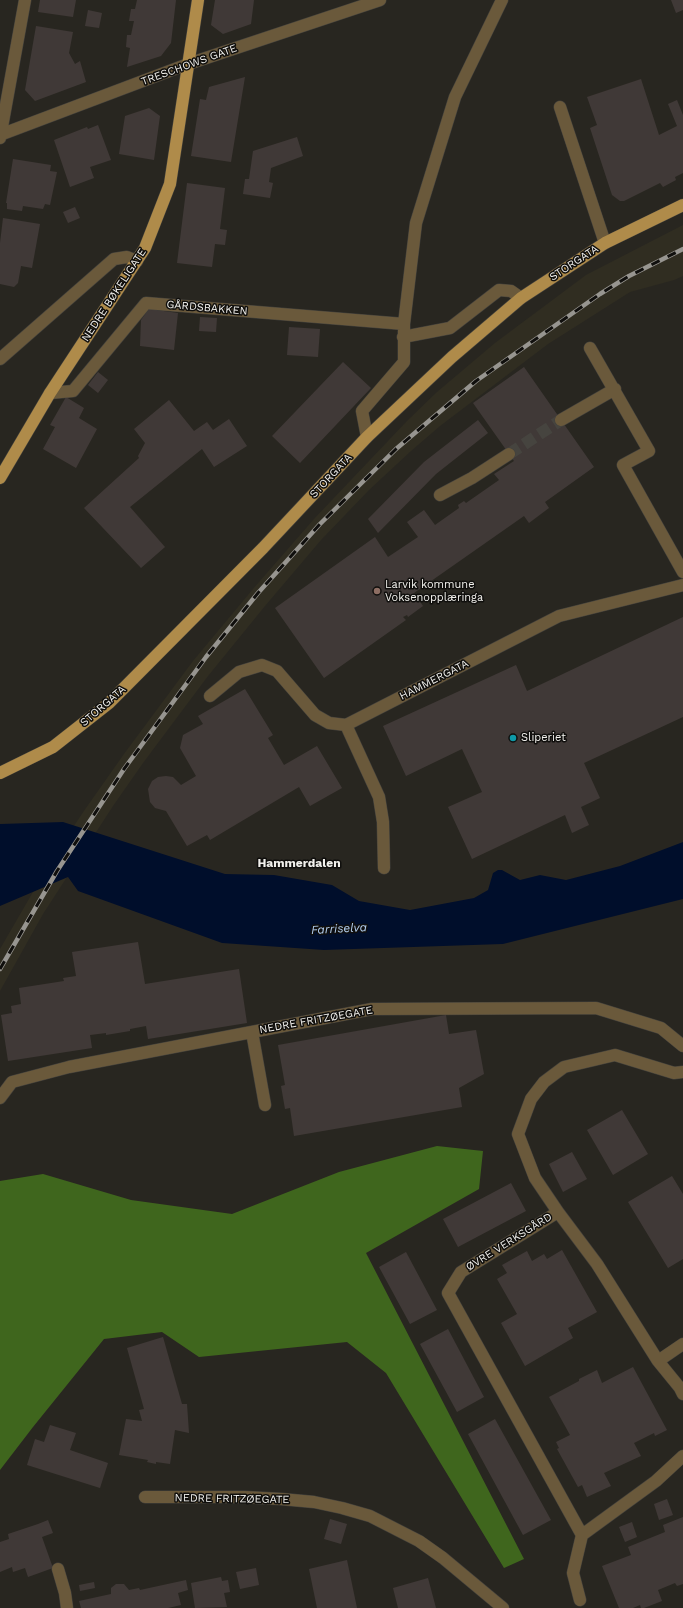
<!DOCTYPE html>
<html>
<head>
<meta charset="utf-8">
<style>
  body { margin:0 }
  canvas { display:block; background:#282620 }
</style>
</head>
<body>
<canvas width="683" height="1608"></canvas>
<script>
const g = document.querySelector('canvas').getContext('2d');
g.lineJoin = 'round';
function paint(path, color) { g.fillStyle = color; g.fill(path, 'evenodd'); }
const shape = rows => new Path2D(rows.map(r => 'M' + r).join(''));
function trace(path, color, width, dash) { g.strokeStyle = color; g.lineWidth = width; g.lineCap = dash ? 'butt' : 'round'; g.setLineDash(dash || []); g.stroke(path); }
function drawText(font, color, halo, rows, align = 'center') {
  g.font = font + ' "Work Sans",sans-serif'; g.lineWidth = 3; g.setLineDash([]); g.textBaseline = 'middle'; g.strokeStyle = halo; g.fillStyle = color; for (const [text, x, y, turn = 0] of rows) {
    g.save(); g.translate(x, y); g.rotate((+turn || 0) * Math.PI / 180); g.textAlign = isNaN(turn) ? turn : align; if (halo) g.strokeText(text, 0, 0); g.fillText(text, 0, 0); g.restore();
  }
}
paint(shape([
  [683,225,683,276,674,280,630,292,548,344,440,426,411,451,369,490,321,540,265,606,208,676,143,763,113,806,43,914,0,991,0,949,55,854,86,808,124,754,193,661,253,589,314,519,407,421,437,392,495,343,586,275]
]), '#302d21');
paint(shape([
  [437,1146,483,1151,479,1189,366,1253,524,1559,504,1568,386,1373,347,1342,199,1357,162,1332,104,1339,33,1427,0,1470,0,1181,43,1174,131,1200,232,1214,339,1172]
]), '#3f661d');
paint(shape([
  [63,822,225,874,274,875,332,885,359,901,410,910,474,898,488,890,493,873,498,870,502,870,520,880,540,875,566,880,620,866,683,842,683,899,503,944,324,950,222,943,78,891,68,877,0,906,0,824]
]), '#000e2b');
paint(shape([
  [40,0,76,0,73,17,38,12],
  [137,0,176,0,171,43,161,56,127,67,130,48,126,47,127,35,131,35,134,21,129,21,131,9,135,9],
  [215,0,254,0,251,24,223,34,211,25],
  [671,0,683,0,683,10,676,13],
  [88,10,102,13,99,28,85,26],
  [36,26,73,32,69,53,75,64,80,61,86,82,35,101,25,90],
  [245,77,231,162,191,156,200,99,206,100,209,87],
  [641,79,659,135,677,126,668,104,677,100,683,115,683,173,675,177,676,180,663,187,660,183,624,201,620,201,612,195,590,128,597,125,587,97],
  [149,108,160,116,154,160,119,154,125,116],
  [98,125,111,160,90,167,94,178,70,187,54,140,87,127,88,129],
  [297,137,303,156,271,168,269,182,273,183,270,198,243,194,245,179,249,179,253,151],
  [13,159,51,165,50,171,57,172,50,205,45,204,43,209,23,206,22,211,7,209,7,203,6,203],
  [187,183,225,188,220,229,227,230,225,245,215,244,212,267,177,263],
  [75,207,80,218,68,223,63,212],
  [3,218,40,224,32,268,21,266,18,283,14,287,0,284,0,243],
  [149,309,178,313,174,350,140,346,141,320],
  [200,317,217,318,216,332,199,331],
  [289,327,320,329,318,357,287,355],
  [343,362,371,388,300,463,272,436],
  [524,367,594,467,545,502,549,508,529,523,524,516,414,593,423,606,408,617,407,615,403,617,406,620,324,678,275,608,375,537,388,557,418,537,407,522,424,510,435,525,459,508,458,505,464,501,466,503,499,480,494,474,514,461,473,403],
  [98,372,108,380,98,393,88,385],
  [66,397,84,408,79,418,97,429,76,468,43,449,55,427,50,425],
  [169,400,194,431,207,422,213,430,229,419,247,446,214,467,202,449,130,507,165,547,141,568,84,508,139,458,138,456,145,443,134,429],
  [478,420,488,433,436,474,378,533,368,519,424,462],
  [683,617,683,717,584,763,600,798,581,807,589,825,572,833,565,815,472,859,448,807,482,792,462,749,406,776,383,726,516,665,527,691],
  [245,689,273,735,268,738,284,765,317,746,342,788,310,806,299,787,210,840,207,835,187,846,166,811,155,808,150,802,148,789,152,781,158,777,166,776,173,777,181,785,196,776,180,748,183,735,203,724,198,716],
  [138,942,145,984,239,969,247,1023,148,1039,146,1026,130,1029,130,1031,106,1035,106,1033,90,1035,92,1048,8,1061,1,1015,12,1013,11,1006,21,1004,19,988,64,981,63,978,76,976,72,952],
  [446,1015,449,1034,476,1030,484,1074,459,1088,462,1107,294,1136,290,1108,285,1109,281,1086,285,1085,278,1045],
  [622,1110,648,1154,613,1175,587,1130],
  [572,1152,587,1179,563,1192,549,1164],
  [672,1176,683,1194,683,1259,668,1268,628,1202],
  [511,1183,526,1211,458,1247,443,1219],
  [562,1250,597,1312,568,1328,573,1338,525,1366,501,1323,517,1314,497,1279,507,1273,502,1265,527,1251,532,1261,544,1254,547,1259],
  [406,1252,437,1310,410,1324,379,1267],
  [448,1329,484,1397,457,1412,420,1344],
  [163,1337,182,1404,187,1404,189,1433,175,1430,170,1464,156,1462,156,1464,147,1462,148,1460,119,1455,126,1419,142,1421,139,1410,144,1409,127,1348],
  [633,1367,667,1430,655,1436,654,1433,634,1443,641,1456,604,1473,611,1486,587,1497,582,1485,578,1487,557,1449,559,1448,556,1442,570,1435,549,1397,579,1381,579,1379,597,1370,602,1383],
  [495,1419,551,1520,523,1535,468,1434],
  [50,1425,76,1433,70,1450,108,1463,100,1488,27,1465,35,1439,44,1442],
  [667,1499,673,1515,659,1520,654,1504],
  [683,1517,683,1584,677,1586,675,1583,658,1590,662,1601,644,1608,641,1608,640,1605,633,1608,619,1608,602,1566,631,1555,628,1547,665,1532,663,1525],
  [330,1519,347,1524,341,1544,324,1539],
  [48,1520,53,1533,42,1537,53,1568,28,1577,25,1568,13,1572,12,1567,0,1572,0,1542,9,1539,8,1534,38,1524],
  [632,1522,637,1537,625,1542,619,1527],
  [347,1560,357,1608,317,1608,309,1569],
  [256,1568,259,1585,240,1589,236,1572],
  [221,1577,222,1581,228,1580,230,1592,224,1593,227,1607,195,1608,191,1583],
  [428,1578,436,1608,398,1608,393,1588],
  [186,1580,188,1590,178,1593,181,1605,168,1608,81,1608,79,1601,111,1594,111,1588,116,1584,124,1584,129,1590,139,1588,140,1590],
  [94,1582,95,1588,80,1591,79,1585]
]), '#403937');
trace(shape([
  [509,454,561,420]
]), '#46443f', 12, [12, 6]);
const minor = shape([
  [560,107,605,243],
  [0,135,188,64,380,0],
  [0,138,25,0],
  [403,337,450,328,499,290,511,291,521,298],
  [590,348,649,451,623,465,683,572],
  [0,359,114,259,127,257,137,261],
  [50,393,73,391,146,303,404,324],
  [561,420,615,389],
  [367,437,362,411,404,362,404,324,416,223,455,97,502,0],
  [440,495,472,478,509,454],
  [210,696,239,672,262,665,277,671,315,715,329,723,346,725,559,616,683,585],
  [346,725,379,797,383,822,384,868],
  [252,1032,265,1105],
  [683,1072,674,1073,615,1055,564,1067,544,1082,531,1099,518,1134,535,1178,558,1212,597,1264,658,1361,680,1388,683,1394],
  [0,1098,12,1082,69,1067,372,1009,596,1008,661,1028,683,1046],
  [558,1212,461,1272,448,1293,582,1535,573,1573,580,1600],
  [658,1361,683,1344],
  [145,1497,244,1497,281,1499,314,1502,342,1508,370,1516,419,1541,443,1558,503,1608],
  [582,1535,656,1481,683,1456],
  [58,1569,65,1593,67,1608]
]);
const major = shape([
  [0,478,50,393,145,248,170,184,198,0],
  [0,773,53,747,109,703,263,548,367,437,452,357,521,298,605,243,683,205]
]);
trace(minor, '#44423d', 13);
trace(major, '#44423d', 13);
trace(minor, '#6a593b', 12);
trace(major, '#af8b4a', 12);
const rail = shape([
  [0,969,57,871,124,769,206,657,258,593,320,524,396,449,476,381,600,294,629,276,683,249]
]);
trace(rail, '#979590', 4.5);
trace(rail, '#100f0d', 3, [9]);
for (const [x, y, r, color] of [
  [377,591,4,"#8d6e63"],
  [513,738,4,"#0f9aa8"]
]) { const dot = new Path2D(); dot.arc(x, y, r, 0, 2 * Math.PI); g.fillStyle = color; g.fill(dot); trace(dot, '#100f0d', 1.5); }
drawText('11px', '#f2f1ed', '#100f0d', [
  ["TRESCHOWS GATE",189,65,-20],
  ["STORGATA",574,263,-33],
  ["NEDRE BØKELIGATE",114,295,-57],
  ["GÅRDSBAKKEN",207,308,5],
  ["STORGATA",331,476,-47],
  ["HAMMERGATA",434,680,-27],
  ["STORGATA",103,706,-41],
  ["NEDRE FRITZØEGATE",316,1020,-10],
  ["ØVRE VERKSGÅRD",509,1242,-32],
  ["NEDRE FRITZØEGATE",232,1499,1]
]);
drawText('11px', '#f2f1ed', '#100f0d', [
  ["Larvik kommune",385,585],
  ["Voksenopplæringa",385,598],
  ["Sliperiet",521,738]
], 'left');
drawText('bold 12px', '#f2f1ed', '#100f0d', [
  ["Hammerdalen",299,863]
]);
drawText('italic 12px', '#b3cff1', '#100f0d', [
  ["Farriselva",339,929,-3]
]);
</script>
</body>
</html>
